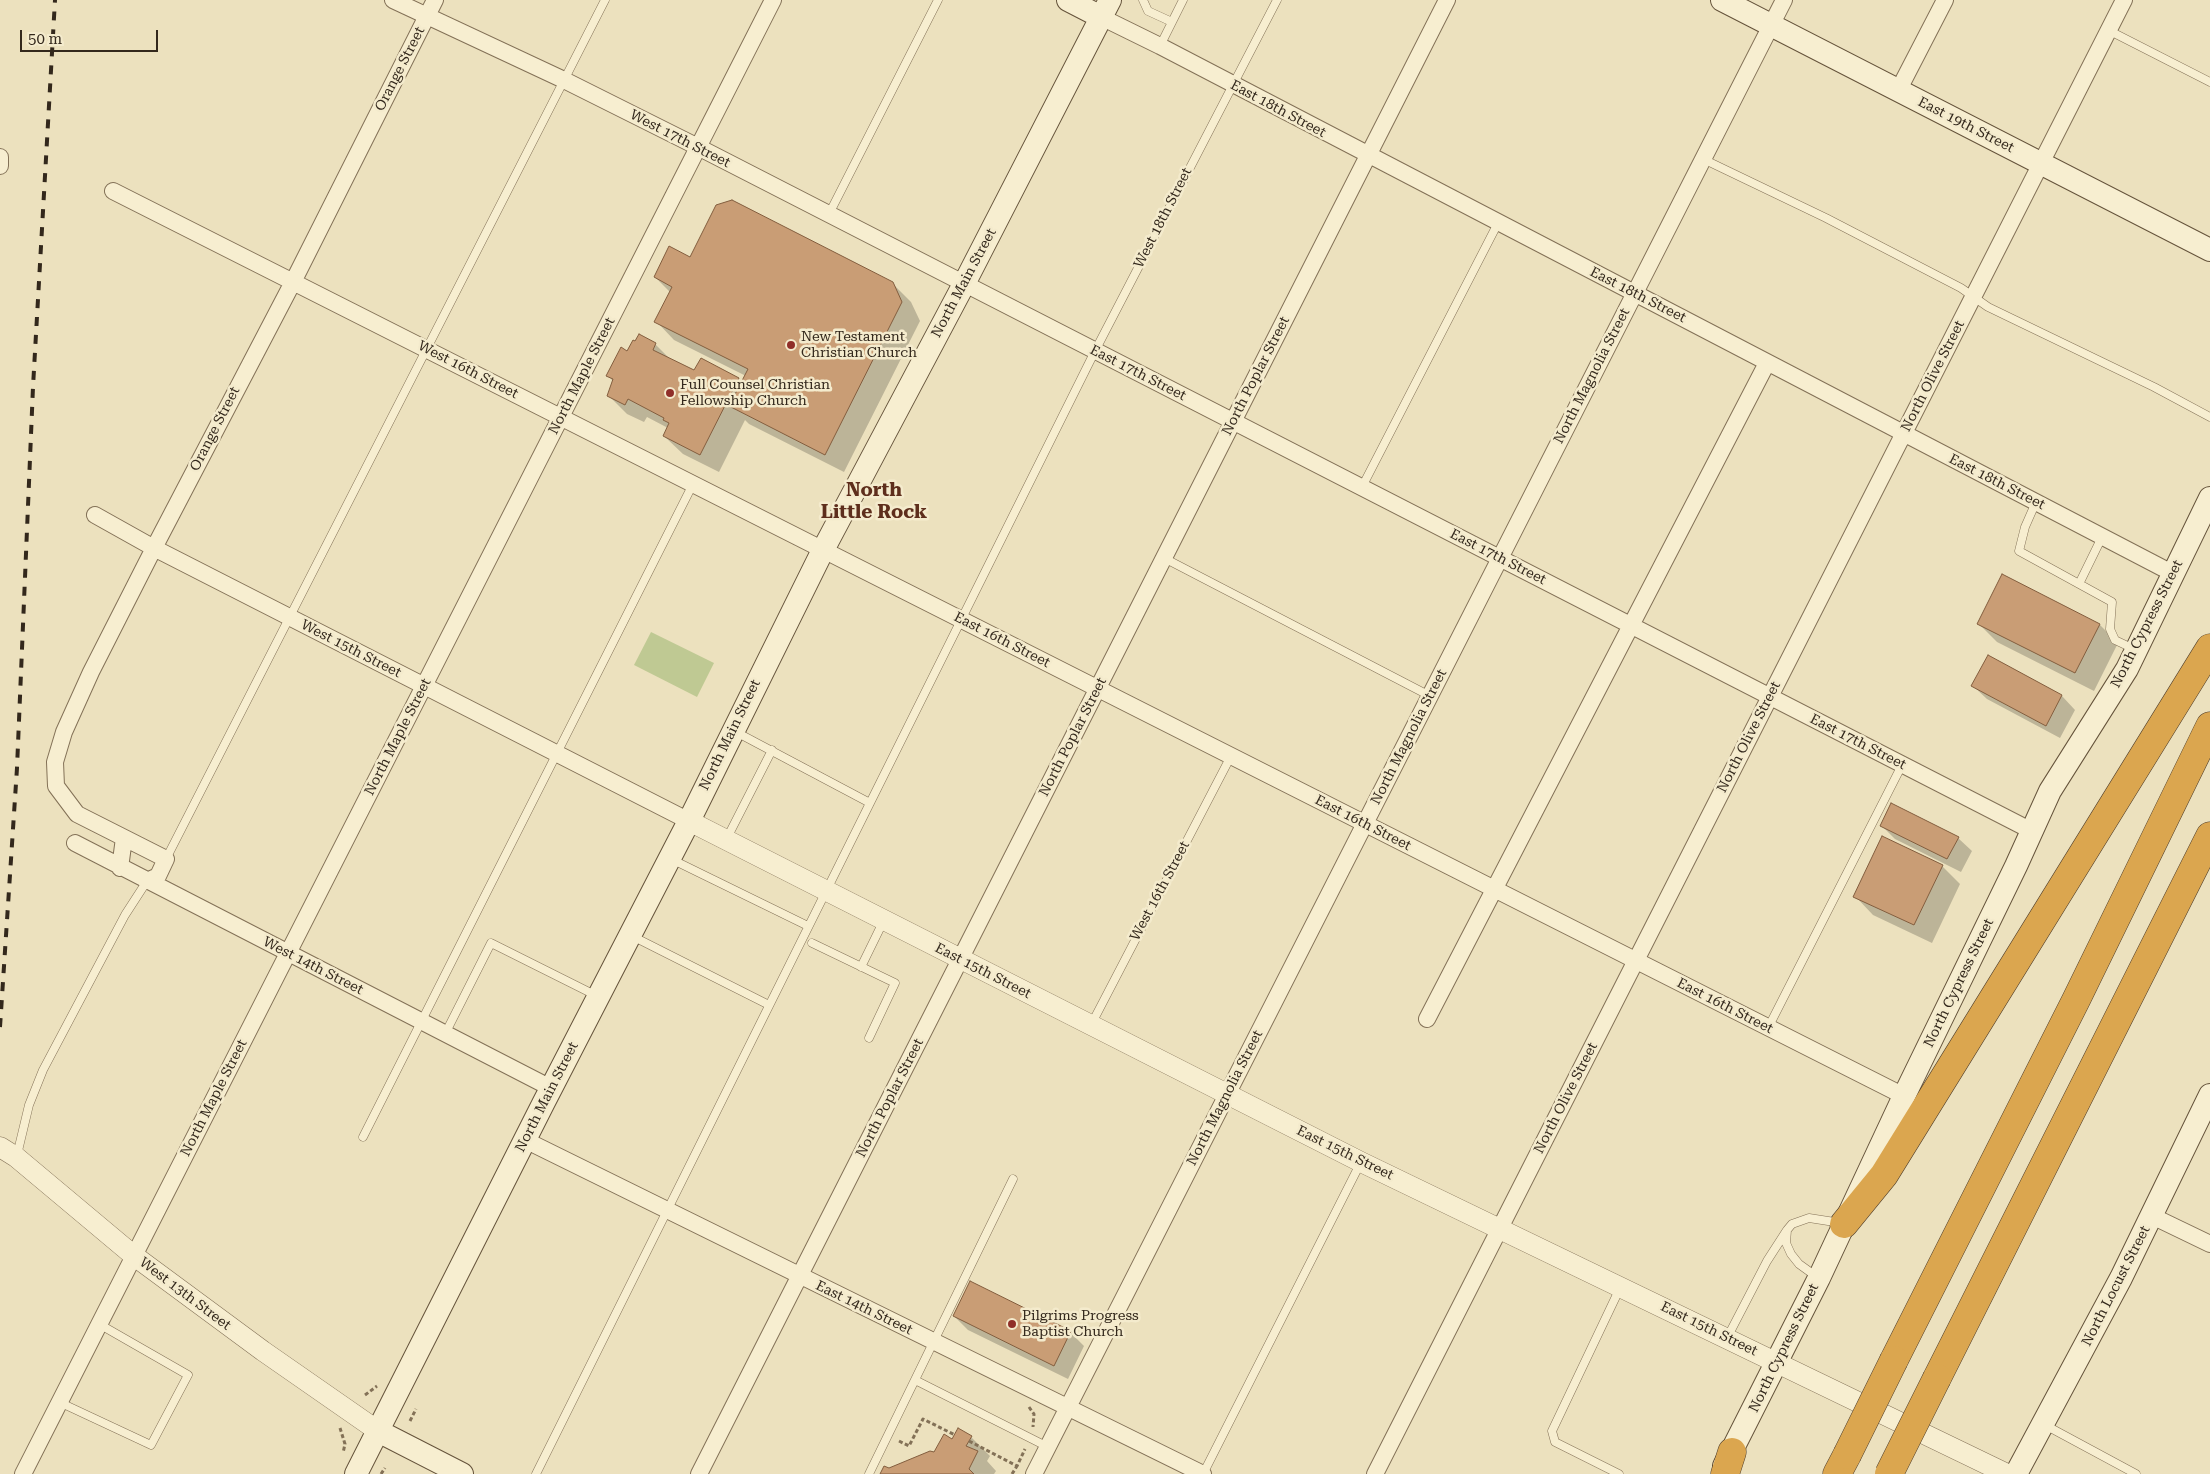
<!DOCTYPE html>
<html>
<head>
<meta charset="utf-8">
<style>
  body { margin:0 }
  #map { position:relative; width:2210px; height:1474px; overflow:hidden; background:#ece1be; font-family:"Roboto Serif",serif }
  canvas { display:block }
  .scale { position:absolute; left:20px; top:30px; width:138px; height:22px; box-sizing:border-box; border:2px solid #33281c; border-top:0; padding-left:6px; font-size:15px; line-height:18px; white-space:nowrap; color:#33281c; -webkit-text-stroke:4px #f4ebcd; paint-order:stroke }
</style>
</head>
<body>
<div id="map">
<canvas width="2210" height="1474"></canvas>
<div class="scale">50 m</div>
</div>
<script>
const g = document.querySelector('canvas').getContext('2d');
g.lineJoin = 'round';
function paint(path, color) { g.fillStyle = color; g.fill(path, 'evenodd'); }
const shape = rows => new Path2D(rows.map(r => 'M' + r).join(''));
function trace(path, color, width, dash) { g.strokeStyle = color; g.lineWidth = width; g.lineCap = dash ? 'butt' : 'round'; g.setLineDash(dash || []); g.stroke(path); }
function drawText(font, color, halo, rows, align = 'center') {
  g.font = font + ' "Roboto Serif",serif'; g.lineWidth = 5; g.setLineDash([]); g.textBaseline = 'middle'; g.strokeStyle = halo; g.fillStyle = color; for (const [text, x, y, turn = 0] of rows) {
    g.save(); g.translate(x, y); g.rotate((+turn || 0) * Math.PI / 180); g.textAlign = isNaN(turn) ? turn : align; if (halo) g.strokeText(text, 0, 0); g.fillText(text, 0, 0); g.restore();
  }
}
paint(shape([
  [651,632,714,663,697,697,634,665]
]), '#bfc993');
paint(shape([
  [691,258,892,283,911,302,920,321,844,472,749,424,745,420,719,472,683,454,664,436,668,428,647,417,644,422,627,414,609,396,614,382,608,376,628,353,655,344,672,361,695,372,738,379,742,383,746,376,674,340,656,321,670,292,655,277],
  [1979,624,2100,625,2118,643,2094,691,1997,642],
  [1988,657,2062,696,2075,710,2060,738,1987,699,1973,686],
  [1881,825,1958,838,1972,851,1961,872,1895,839],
  [1942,866,1960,884,1932,943,1873,915,1855,896],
  [954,1316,1070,1332,1084,1346,1068,1379,968,1330],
  [971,1437,990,1456,987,1461,996,1471,994,1474,881,1474,889,1469,935,1453,953,1440]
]), '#0003');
const building = shape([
  [732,200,893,282,902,302,825,455,729,406,748,369,654,322,672,287,654,277,669,246,690,257,716,205,732,200],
  [639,334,656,343,653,350,694,370,701,358,739,378,700,455,663,436,669,423,663,420,664,418,628,399,625,405,607,396,613,379,606,376,621,347,627,351,633,340,635,341,639,334],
  [2002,574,2100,624,2075,673,1977,624,2002,574],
  [1988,655,2062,695,2046,726,1971,686,1988,655],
  [1891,803,1959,837,1947,859,1880,826,1891,803],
  [1882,836,1943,865,1914,925,1853,897,1882,836],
  [970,1281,1071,1331,1054,1366,953,1316,970,1281],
  [958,1428,972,1436,966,1446,978,1451,969,1469,974,1474,880,1474,884,1466,889,1468,930,1451,934,1452,944,1434,952,1439,958,1428]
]);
paint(building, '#c99d75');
trace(building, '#825d3e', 1);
const service = shape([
  [1143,0,1148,11,1172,22],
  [2108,30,2210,82],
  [1160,46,1183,0],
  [1703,159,1826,218,1961,288,1988,307,2154,387,2210,417],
  [829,214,938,0],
  [1362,487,1498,223],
  [2036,502,2025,527,2019,551,2112,602,2110,629,2115,640,2134,649],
  [1164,558,1430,696],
  [2079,584,2102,537],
  [736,732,870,803],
  [726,840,772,750],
  [166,859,605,0],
  [671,859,808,926],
  [632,936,769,1005],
  [812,943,895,983,869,1038],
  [861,967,884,920],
  [1091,1025,1231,756],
  [1768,1028,1902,765],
  [445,1034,491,943,597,996],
  [363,1137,693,484],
  [17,1155,29,1105,43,1070,125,915,147,881],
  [1817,1277,1799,1264,1791,1254,1786,1243,1787,1230,1792,1224,1809,1218,1841,1223],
  [1727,1338,1767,1261,1787,1230],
  [915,1380,1048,1447],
  [59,1402,151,1445,188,1375,99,1324],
  [2045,1425,2136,1474],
  [536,1474,1095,351,1277,0],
  [869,1474,1013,1179],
  [1203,1474,1361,1162],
  [1619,1474,1555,1442,1552,1431,1620,1288]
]);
const minor = shape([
  [393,0,564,80,698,147,2032,831],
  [1101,17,1160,46,2174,574],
  [1898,91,1945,0],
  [0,157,0,166],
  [113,191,1904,1096],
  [95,515,154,548,689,821],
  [75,843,551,1088],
  [120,868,124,838],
  [147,881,158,876,166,859,77,814,56,786,55,762,64,732,91,672,154,548,293,282,435,0],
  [1427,1019,1767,363],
  [525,1140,1203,1474],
  [2152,1216,2210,1244],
  [23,1474,773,0],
  [699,1474,1447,0],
  [1034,1474,1784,0],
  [1375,1474,2124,0]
]);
const tertiary = shape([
  [689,821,1361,1162,2007,1474],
  [0,1147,16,1157,133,1255,263,1351,378,1431]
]);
const secondary = shape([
  [1068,0,1101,17],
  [1722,0,2210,250],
  [378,1431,462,1474],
  [1724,1466,1819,1278,1904,1096,2016,866,2050,791,2127,669,2210,498],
  [356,1474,544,1102,689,821,823,550,964,284,1110,0],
  [2016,1474,2121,1278,2210,1095]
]);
const motorway = shape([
  [1844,1224,1884,1175,2210,648],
  [1894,1360,2076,1000,2210,726],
  [1937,1378,2210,836],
  [1725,1474,1732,1452],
  [1837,1474,1847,1455]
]);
trace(service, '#837157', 9);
trace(minor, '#837157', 18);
trace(tertiary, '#837157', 21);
trace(secondary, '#65533b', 24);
trace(motorway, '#513f2c', 29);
trace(shape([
  [365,1395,377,1386],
  [1029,1407,1034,1414,1033,1427],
  [410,1421,416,1409],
  [340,1428,345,1444,343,1453],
  [899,1441,909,1446,923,1419,955,1435],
  [969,1441,1017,1466,1025,1449],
  [381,1474,385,1468],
  [1012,1474,1017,1466]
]), '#837157', 3, [4, 2.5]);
trace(service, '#f7eed0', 8);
trace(minor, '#f7eed0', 16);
trace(tertiary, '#f7eed0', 20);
trace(secondary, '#f7eed0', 22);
trace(motorway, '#dba64f', 28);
trace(shape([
  [0,1027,17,768,33,387,55,0]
]), '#33281c', 4, [9, 9]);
const motorwayBridge = shape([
  [1847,1455,1894,1360],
  [1889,1474,1937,1378]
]);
trace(motorwayBridge, '#513f2c', 29, []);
trace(motorwayBridge, '#dba64f', 28);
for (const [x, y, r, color] of [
  [791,345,5,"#902f29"],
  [670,393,5,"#902f29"],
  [1012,1324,5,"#902f29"]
]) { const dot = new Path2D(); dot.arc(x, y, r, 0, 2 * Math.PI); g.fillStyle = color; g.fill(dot); trace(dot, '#f4ebcd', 2); }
drawText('14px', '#33281c', '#f4ebcd', [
  ["Orange Street",400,69,-63],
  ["East 18th Street",1278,109,28],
  ["East 19th Street",1966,125,27],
  ["West 17th Street",680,139,27],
  ["West 18th Street",1163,218,-63],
  ["North Main Street",964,283,-62],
  ["East 18th Street",1638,295,27],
  ["West 16th Street",468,370,27],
  ["East 17th Street",1138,373,27],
  ["North Maple Street",582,376,-63],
  ["North Poplar Street",1256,376,-63],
  ["North Magnolia Street",1592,376,-63],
  ["North Olive Street",1933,376,-63],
  ["Orange Street",215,429,-63],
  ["East 18th Street",1997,482,27],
  ["East 17th Street",1498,557,27],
  ["North Cypress Street",2147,624,-63],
  ["East 16th Street",1002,640,27],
  ["West 15th Street",351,649,27],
  ["North Main Street",730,735,-64],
  ["North Maple Street",398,737,-63],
  ["North Poplar Street",1073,737,-63],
  ["North Magnolia Street",1409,737,-63],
  ["North Olive Street",1749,737,-63],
  ["East 17th Street",1858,742,27],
  ["East 16th Street",1363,823,27],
  ["West 16th Street",1160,891,-62],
  ["West 14th Street",313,966,27],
  ["East 15th Street",983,971,27],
  ["North Cypress Street",1959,983,-64],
  ["East 16th Street",1725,1006,27],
  ["North Main Street",547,1097,-63],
  ["North Maple Street",214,1098,-63],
  ["North Poplar Street",890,1098,-63],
  ["North Magnolia Street",1225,1098,-63],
  ["North Olive Street",1566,1098,-63],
  ["East 15th Street",1345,1153,26],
  ["North Locust Street",2116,1286,-63],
  ["West 13th Street",185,1294,37],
  ["East 14th Street",864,1308,26],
  ["East 15th Street",1709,1329,26],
  ["North Cypress Street",1784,1348,-64]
]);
drawText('14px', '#33281c', '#f4ebcd', [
  ["New Testament",801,337],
  ["Christian Church",801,353],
  ["Full Counsel Christian",680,385],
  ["Fellowship Church",680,401],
  ["Pilgrims Progress",1022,1316],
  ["Baptist Church",1022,1332]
], 'left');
drawText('bold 19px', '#5e2e1c', '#f4ebcd', [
  ["North",874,490],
  ["Little Rock",874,512]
]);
</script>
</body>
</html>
